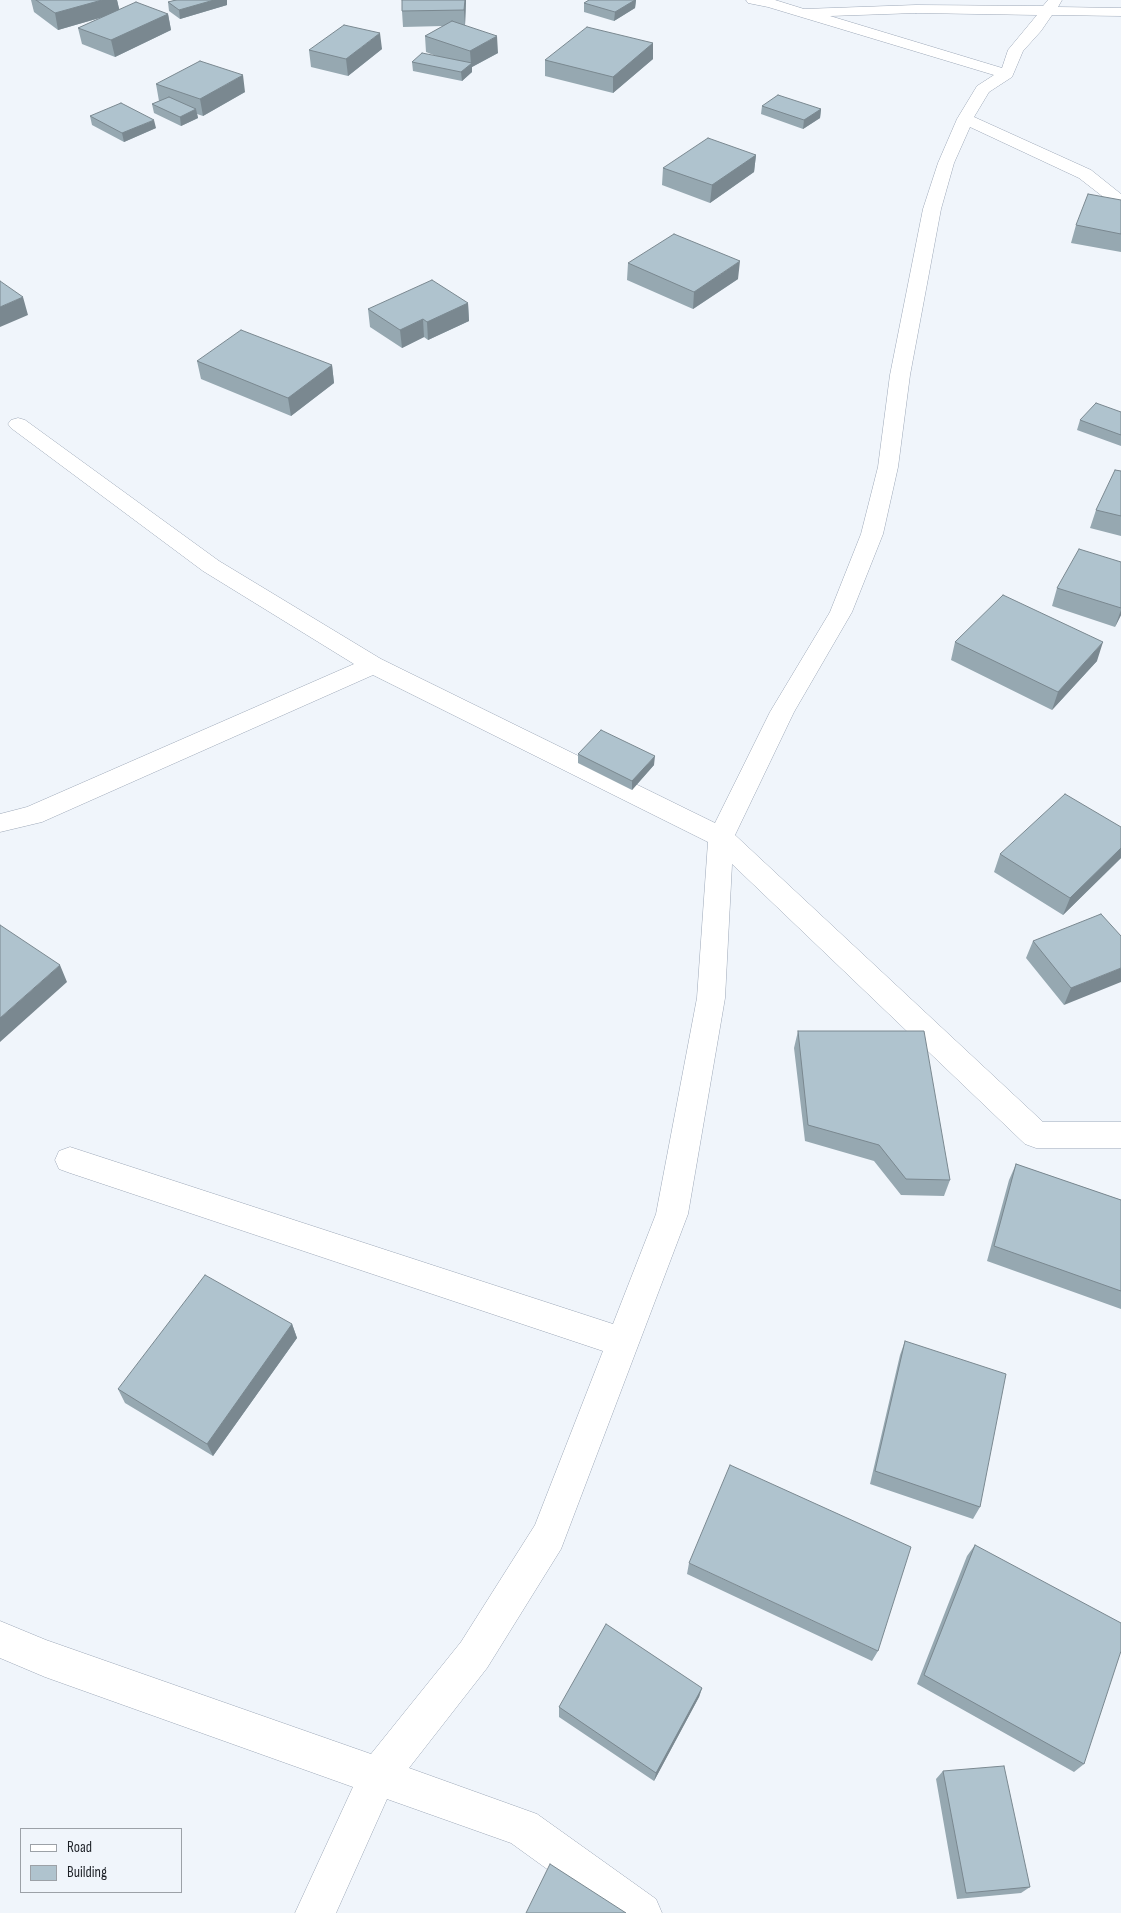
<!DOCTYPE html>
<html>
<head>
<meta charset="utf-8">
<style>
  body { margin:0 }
  #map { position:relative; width:1121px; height:1913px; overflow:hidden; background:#f0f5fb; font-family:"Sofia Sans Condensed",sans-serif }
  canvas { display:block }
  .legend { position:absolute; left:20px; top:1828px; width:162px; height:65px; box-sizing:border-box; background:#f0f5fb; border:1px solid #9ca1a7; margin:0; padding:6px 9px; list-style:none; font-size:15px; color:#1e2228 }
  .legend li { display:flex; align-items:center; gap:10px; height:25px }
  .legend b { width:25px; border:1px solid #9ca1a7 }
</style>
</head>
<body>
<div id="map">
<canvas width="1121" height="1913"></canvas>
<ul class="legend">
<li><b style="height:6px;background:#fff"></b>Road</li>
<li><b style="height:14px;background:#afc3ce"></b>Building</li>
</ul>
</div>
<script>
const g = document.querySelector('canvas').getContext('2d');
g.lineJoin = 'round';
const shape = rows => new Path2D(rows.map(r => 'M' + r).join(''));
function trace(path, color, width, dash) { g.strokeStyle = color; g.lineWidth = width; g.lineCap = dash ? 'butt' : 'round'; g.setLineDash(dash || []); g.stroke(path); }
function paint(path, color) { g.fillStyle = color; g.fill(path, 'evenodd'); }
const street = shape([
  [746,0,775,0,804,9,916,5,1043,6,1048,0,1062,0,1058,7,1121,8,1121,16,1052,15,1041,31,1023,51,1012,77,989,92,974,117,1091,170,1121,194,1121,207,1115,206,1079,178,970,127,954,163,941,209,910,375,898,467,883,534,852,612,794,712,735,835,1043,1122,1121,1122,1121,1148,1036,1148,1025,1144,732,864,725,998,688,1214,561,1549,487,1668,409,1768,537,1814,656,1899,662,1913,608,1913,511,1843,387,1799,336,1913,295,1913,353,1787,45,1677,0,1658,0,1621,46,1640,371,1754,461,1642,535,1525,603,1351,70,1173,59,1169,55,1160,59,1151,70,1147,613,1324,656,1214,697,998,708,842,373,675,42,822,0,832,0,814,27,807,354,664,203,571,11,428,8,424,11,420,18,418,25,420,219,561,381,659,715,823,770,712,830,612,861,534,878,467,890,375,923,209,938,163,957,119,977,86,994,75,768,7,748,3,746,0],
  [916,13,1037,15,1008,50,1002,68,830,16,916,13]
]);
trace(street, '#9da8b8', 1);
paint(street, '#fff');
paint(shape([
  [31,0,117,0,119,10,168,14,171,30,115,57,82,44,78,28,103,17,58,30,34,12],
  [176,0,227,0,227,5,180,19,169,11,168,2],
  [402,0,466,0,465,25,498,53,472,67,472,72,462,81,413,71,412,62,436,56,426,52,425,36,443,26,403,27,402,11],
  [589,0,636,0,635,8,614,21,584,12,584,3],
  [653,43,653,59,613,93,545,76,545,60],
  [382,49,348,76,311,67,309,50],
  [156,84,245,92,203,116,197,114,198,118,181,126,154,113,152,104,159,101],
  [762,106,821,109,820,118,803,129,761,114],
  [90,116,156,128,124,142,92,125],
  [756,155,754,172,710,203,662,185,663,168],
  [1121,200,1121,252,1071,243,1076,225],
  [628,263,738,279,693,309,627,280],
  [468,303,469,321,428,340,424,337,402,348,370,327,368,309],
  [197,361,332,365,334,383,291,416,201,379],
  [1121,412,1121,446,1077,430,1080,420],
  [1121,471,1121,536,1090,528,1096,510],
  [1121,562,1121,615,1115,627,1052,606,1057,588],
  [955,642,1097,661,1052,710,951,660],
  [578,754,654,765,632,790,578,763],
  [1121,827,1121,858,1063,915,994,872,1000,854],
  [1121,936,1064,1005,1026,958,1033,941],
  [798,1031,950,1180,944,1196,901,1195,874,1161,805,1141,794,1048],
  [1016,1164,1121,1200,1121,1309,987,1261,1009,1180],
  [292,1324,297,1338,213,1456,125,1403,118,1389],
  [905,1341,980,1507,973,1519,870,1484,900,1355],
  [975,1545,1084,1764,1074,1772,917,1684,967,1556],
  [689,1563,878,1651,872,1661,687,1574],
  [702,1688,699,1697,654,1781,559,1717,559,1707],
  [943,1771,1030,1887,1021,1893,957,1899,936,1779]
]), '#96a8b1');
paint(shape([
  [102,0,117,0,120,12,58,30,55,13],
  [214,0,227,0,227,5,180,19,179,10],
  [465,0,466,0,465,26,464,10],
  [635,0,636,0,635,8,614,21,615,12],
  [168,14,171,30,115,57,111,40],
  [380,33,382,49,348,76,346,59],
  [497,36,498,53,472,67,472,72,462,81,461,72,471,64,470,51],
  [653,43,653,59,613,93,613,77],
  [243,75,245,92,203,116,200,99],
  [196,109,198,118,181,126,180,117],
  [821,109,820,118,803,129,804,120],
  [154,120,156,128,124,142,122,133],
  [756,155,754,172,710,203,712,185],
  [740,261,738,279,693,309,694,292],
  [23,297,28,315,0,327,0,307],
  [468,303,469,321,428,340,427,322],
  [423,319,424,337,402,348,400,330],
  [332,365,334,383,291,416,288,398],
  [1121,610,1121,615,1115,627],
  [1103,642,1097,661,1052,710,1058,692],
  [655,756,654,765,632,790,632,781],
  [1121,848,1121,858,1063,915,1070,898],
  [60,965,67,982,0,1042,0,1018],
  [1121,968,1121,982,1064,1005,1071,988],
  [292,1324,297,1338,213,1456,207,1444],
  [702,1688,699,1697,654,1781,656,1773]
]), '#7a8890');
const building = shape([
  [36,0,102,0,55,13,36,0],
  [176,0,214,0,179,10,168,2,176,0],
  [402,0,465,0,464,10,402,11,402,0],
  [589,0,635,0,615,12,584,3,589,0],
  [136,2,168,14,111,40,78,28,136,2],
  [452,21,497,36,470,51,425,36,452,21],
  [344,25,380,33,346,59,309,50,344,25],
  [587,27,653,43,613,77,545,60,587,27],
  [422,53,472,63,461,72,412,62,422,53],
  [200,61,243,75,200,99,156,84,200,61],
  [778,95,821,109,804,120,762,106,778,95],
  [169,97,196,109,180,117,152,104,169,97],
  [121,103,154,120,122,133,90,116,121,103],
  [708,138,756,155,712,185,663,168,708,138],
  [1088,194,1121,200,1121,234,1076,225,1088,194],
  [674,234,740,261,694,292,628,263,674,234],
  [432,280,468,303,427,322,423,319,400,330,368,309,432,280],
  [0,281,23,297,0,307,0,281],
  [241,330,332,365,288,398,197,361,241,330],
  [1096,403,1121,412,1121,435,1080,420,1096,403],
  [1115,470,1121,471,1121,516,1096,510,1115,470],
  [1079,549,1121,562,1121,608,1057,588,1079,549],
  [1003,595,1103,642,1058,692,955,642,1003,595],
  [601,730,655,756,632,781,578,754,601,730],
  [1065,794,1121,827,1121,848,1070,898,1000,854,1065,794],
  [1101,914,1121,936,1121,968,1071,988,1033,941,1101,914],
  [0,925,60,965,0,1018,0,925],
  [798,1031,924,1031,950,1180,906,1179,879,1145,808,1125,798,1031],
  [1016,1164,1121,1200,1121,1291,994,1246,1016,1164],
  [205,1275,292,1324,207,1444,118,1389,205,1275],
  [905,1341,1006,1374,980,1507,875,1471,905,1341],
  [730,1465,911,1547,878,1651,689,1563,730,1465],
  [975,1545,1121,1623,1121,1651,1084,1764,924,1675,975,1545],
  [606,1624,702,1688,656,1773,559,1707,606,1624],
  [1004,1766,1030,1887,966,1893,943,1771,1004,1766],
  [550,1864,626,1913,526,1913,550,1864]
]);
paint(building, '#afc3ce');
trace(building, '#7a8890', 1);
</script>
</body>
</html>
